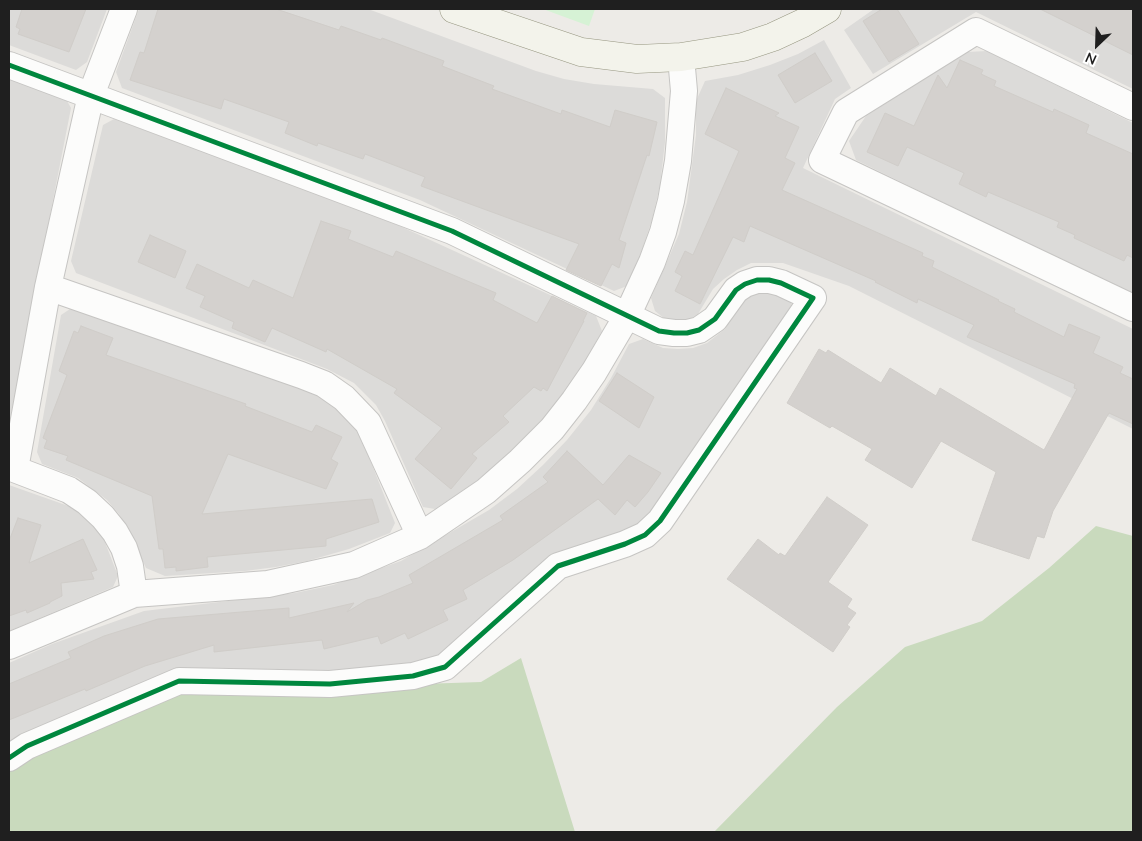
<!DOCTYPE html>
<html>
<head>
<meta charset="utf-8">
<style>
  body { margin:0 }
  #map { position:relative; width:1142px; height:841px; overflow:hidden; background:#edebe7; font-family:Mulish,sans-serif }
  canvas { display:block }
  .frame { position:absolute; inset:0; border:10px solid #1f1f1f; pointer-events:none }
  .north { position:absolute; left:1072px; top:20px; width:50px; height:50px; -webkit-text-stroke:4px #fff; paint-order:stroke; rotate:204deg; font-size:14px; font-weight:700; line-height:20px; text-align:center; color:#1f1f1f }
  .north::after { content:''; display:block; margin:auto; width:18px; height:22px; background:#1f1f1f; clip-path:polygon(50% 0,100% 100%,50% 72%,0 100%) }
</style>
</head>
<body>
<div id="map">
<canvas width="1142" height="841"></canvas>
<div class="frame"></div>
<div class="north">N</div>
</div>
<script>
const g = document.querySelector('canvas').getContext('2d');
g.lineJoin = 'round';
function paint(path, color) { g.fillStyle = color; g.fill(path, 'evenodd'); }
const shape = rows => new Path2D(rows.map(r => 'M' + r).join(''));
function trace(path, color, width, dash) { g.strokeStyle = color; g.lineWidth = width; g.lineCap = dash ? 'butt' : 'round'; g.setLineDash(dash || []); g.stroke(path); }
paint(shape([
  [9,9,107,9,87,62,76,70,9,45],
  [139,9,368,9,536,71,564,79,594,84,653,89,665,98,665,142,660,185,652,220,641,253,627,286,614,291,420,200,122,88,116,72],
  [874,9,1133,9,1133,89,976,12,873,74,844,30],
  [824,40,851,88,835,99,803,168,1133,329,1133,429,849,286,783,263,751,263,737,270,724,279,713,289,698,314,688,320,677,321,665,319,655,311,651,298,679,234,687,202,696,135,696,101,705,81,738,75,770,65,798,54],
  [987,51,1133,123,1133,295,856,160,849,141,866,116,967,52],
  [9,77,66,99,71,108,9,425],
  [114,119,367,211,596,316,602,331,570,388,542,422,511,453,474,483,435,509,423,507,385,421,376,405,354,383,327,369,76,273,71,261,103,125],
  [762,290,791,299,792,314,656,512,631,532,452,646,426,662,9,747,9,663,52,644,144,611,295,593,333,585,401,561,489,510,517,489,543,465,567,440,591,410,611,378,629,344,643,339,663,348,678,349,693,348,707,343,725,329,745,296],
  [73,307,310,392,328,401,343,412,354,426,363,442,395,523,390,533,349,549,307,561,276,567,245,571,165,576,146,568,128,530,119,514,107,500,78,478,42,464,37,452,61,315],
  [9,485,74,508,89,521,103,537,118,576,113,587,9,631]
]), '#dcdbd9');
paint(shape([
  [1096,526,1133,536,1133,832,714,832,837,707,905,647,982,621,1049,568],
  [521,658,575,832,9,832,9,770,34,754,183,692,481,682]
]), '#c9dabd');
paint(shape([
  [543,9,595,9,589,26]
]), '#d6f2d5');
const building = shape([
  [22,9,86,9,69,52,18,34,20,29,16,27,22,9],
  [158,9,276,9,339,30,341,26,381,40,382,38,444,61,442,66,494,86,492,89,561,114,562,110,610,127,615,110,657,122,649,156,647,155,619,240,626,243,619,268,612,264,601,286,566,270,579,244,421,186,425,177,365,154,363,159,318,143,317,146,285,133,289,122,224,99,221,109,130,80,140,52,144,53,158,9],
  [882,9,897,9,919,44,889,62,863,21,882,9],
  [1040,9,1133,9,1133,55,1040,9],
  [815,53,832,81,795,103,778,75,815,53],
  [960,60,983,70,981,74,996,81,994,86,1053,112,1054,109,1089,125,1086,133,1133,154,1133,258,1127,255,1124,261,1074,238,1075,235,1057,227,1059,222,988,192,986,197,959,184,964,173,907,147,898,166,867,152,885,113,914,126,938,75,947,88,960,60],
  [726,88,779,113,775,116,799,127,785,158,795,163,782,190,923,253,922,256,934,261,932,267,999,300,998,301,1015,309,1014,312,1064,337,1069,324,1100,337,1093,353,1123,367,1120,373,1133,379,1133,424,1109,413,1053,511,1044,538,1037,536,1029,559,972,540,996,472,941,441,912,488,865,460,872,449,832,426,830,428,787,403,819,349,826,353,828,350,881,383,890,368,936,396,940,388,1044,450,1077,389,1074,388,1075,384,967,337,974,325,918,299,917,303,875,282,876,281,750,226,744,242,733,237,700,304,675,291,682,276,675,272,685,251,693,255,739,151,705,134,726,88],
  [321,221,351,231,348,239,393,257,396,251,496,293,493,300,537,323,552,296,587,313,583,321,584,321,547,391,543,388,541,391,534,387,503,416,509,422,472,454,477,458,451,489,415,459,442,428,394,393,397,389,327,349,326,352,272,328,265,342,232,328,234,322,200,307,205,296,186,288,197,264,249,288,253,280,293,298,321,221],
  [150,235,186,251,175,278,138,262,150,235],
  [81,326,113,338,106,355,246,404,245,406,312,432,316,425,342,437,331,459,338,463,326,489,228,454,202,514,372,499,379,522,326,539,326,546,207,557,208,567,176,571,176,567,165,568,163,549,159,549,152,496,66,460,68,456,44,448,47,440,43,438,67,375,59,371,74,331,78,333,81,326],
  [617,373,654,397,639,428,599,401,617,373],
  [567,451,603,485,629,455,661,473,648,492,635,507,627,500,615,515,598,499,513,560,463,590,467,599,443,610,448,620,408,639,405,633,381,644,378,636,324,649,322,640,214,652,214,645,145,666,86,691,85,689,9,720,9,684,71,658,68,652,104,636,158,619,289,608,289,618,354,603,347,612,367,600,379,597,413,583,409,575,503,520,500,516,548,482,543,477,567,451],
  [827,497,868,525,828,582,852,599,847,607,856,613,847,625,850,627,833,652,727,579,758,539,779,555,780,553,785,556,827,497],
  [18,518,41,525,29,563,83,539,97,570,91,572,94,579,61,583,62,596,50,602,50,603,27,613,26,610,9,616,9,541,18,518]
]);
paint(building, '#d4d1ce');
trace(building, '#d0cdc9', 1);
const street = shape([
  [9,65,452,231,659,331,674,333,687,333,699,330,715,319,736,290,745,284,757,280,769,280,781,283,813,298,660,521,645,535,625,544,558,566,445,667,413,676,330,684,179,681,27,746,9,758],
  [1133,107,976,31,846,112,822,160,1133,308],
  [48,287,301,375,324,384,344,398,368,423,420,536],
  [9,467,69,490,87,502,103,517,115,532,124,548,130,566,134,594],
  [15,469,48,287,91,95,124,9],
  [9,646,134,594,268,584,354,565,420,536,486,491,520,461,552,429,574,401,594,372,627,316,652,262,663,232,671,201,678,161,684,91,681,57]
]);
const secondary = shape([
  [454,9,581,52,637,59,681,57,743,47,773,37,803,23,827,9]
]);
trace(street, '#c6c5c3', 28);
trace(secondary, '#969680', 29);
trace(street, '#fcfcfb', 26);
trace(secondary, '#f3f3eb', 28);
trace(shape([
  [9,65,452,231,659,331,674,333,687,333,699,330,715,319,736,290,745,284,757,280,769,280,781,283,813,298,660,521,645,535,625,544,558,566,445,667,413,676,330,684,179,681,27,746,9,758]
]), '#00873e', 5);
</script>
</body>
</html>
